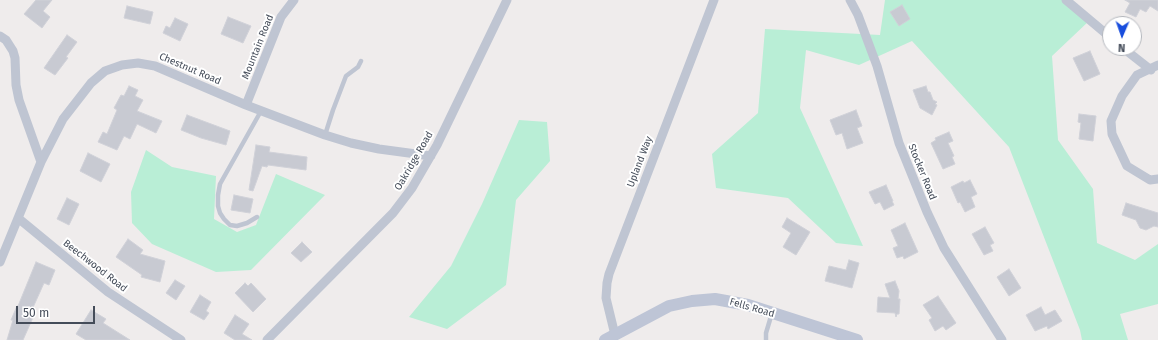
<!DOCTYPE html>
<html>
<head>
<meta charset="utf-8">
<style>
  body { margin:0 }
  #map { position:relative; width:1158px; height:340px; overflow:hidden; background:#efecec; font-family:"Fira Sans",sans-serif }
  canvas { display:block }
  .north { position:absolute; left:1102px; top:16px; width:40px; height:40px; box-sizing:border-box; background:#fff; border:1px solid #b4b7bd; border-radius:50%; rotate:182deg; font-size:11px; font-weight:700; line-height:16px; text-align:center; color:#444c59 }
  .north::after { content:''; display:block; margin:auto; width:14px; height:18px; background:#184ddd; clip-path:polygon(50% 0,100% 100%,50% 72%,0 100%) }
  .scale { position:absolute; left:16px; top:306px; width:79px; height:18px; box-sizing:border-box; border:2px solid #444c59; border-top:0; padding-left:5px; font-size:12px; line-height:14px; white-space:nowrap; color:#444c59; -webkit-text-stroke:3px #fff; paint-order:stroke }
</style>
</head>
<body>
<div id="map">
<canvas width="1158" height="340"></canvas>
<div class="north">N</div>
<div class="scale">50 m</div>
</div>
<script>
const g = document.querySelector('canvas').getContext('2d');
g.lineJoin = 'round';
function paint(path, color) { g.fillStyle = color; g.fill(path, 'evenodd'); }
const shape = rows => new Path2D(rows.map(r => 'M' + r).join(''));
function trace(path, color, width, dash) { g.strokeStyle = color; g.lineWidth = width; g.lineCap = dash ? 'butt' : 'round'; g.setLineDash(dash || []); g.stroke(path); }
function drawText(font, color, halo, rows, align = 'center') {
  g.font = font + ' "Fira Sans",sans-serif'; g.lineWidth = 4; g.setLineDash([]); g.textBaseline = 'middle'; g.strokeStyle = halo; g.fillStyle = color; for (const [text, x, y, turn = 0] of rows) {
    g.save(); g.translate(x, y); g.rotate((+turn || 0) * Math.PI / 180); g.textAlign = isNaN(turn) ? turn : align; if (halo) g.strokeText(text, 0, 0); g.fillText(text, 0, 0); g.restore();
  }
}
paint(shape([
  [885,0,1063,0,1089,21,1052,56,1058,140,1093,189,1097,243,1135,260,1158,244,1158,304,1120,314,1128,340,1082,340,1080,330,1009,147,912,41,859,65,806,50,800,108,863,246,836,243,788,198,716,188,712,154,758,113,765,29,880,35],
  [519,120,547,122,550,161,516,200,506,285,447,329,409,317,451,266,482,204],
  [146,150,172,167,216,176,214,219,237,232,256,225,276,174,325,195,251,270,216,272,152,244,132,223,131,192]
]), '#b9eed6');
const building = shape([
  [36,0,52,0,43,11,50,17,42,28,24,14,36,0],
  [1125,0,1158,0,1158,11,1150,6,1146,12,1140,9,1136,17,1125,12,1130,3,1125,0],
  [902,5,910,19,899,26,890,12,902,5],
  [127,6,153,12,150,24,124,18,127,6],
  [228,17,251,26,243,43,221,34,228,17],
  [175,18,188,24,180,41,163,33,166,26,170,28,175,18],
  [67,35,77,42,66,57,68,58,55,75,44,68,67,35],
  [1090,51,1100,74,1084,81,1073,58,1090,51],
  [129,86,138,90,135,96,143,100,137,111,162,121,156,133,137,124,130,139,124,136,117,150,98,142,103,132,107,134,117,110,114,108,121,95,124,96,129,86],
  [926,86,928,92,930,92,933,100,937,102,935,104,937,105,932,115,920,108,913,90,926,86],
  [856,110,862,126,857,128,863,143,847,149,842,133,836,135,830,120,856,110],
  [1079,114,1096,116,1093,141,1079,139,1081,123,1078,122,1079,114],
  [187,115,230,131,226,145,201,138,181,130,187,115],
  [949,132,953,141,948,143,954,156,952,157,955,164,943,169,931,143,936,140,935,138,949,132],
  [256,145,270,147,269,152,307,157,306,170,268,165,267,167,262,166,253,191,249,190,256,145],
  [88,153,110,164,101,182,80,171,88,153],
  [970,180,977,194,971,197,975,207,965,212,960,202,958,203,951,187,963,181,964,183,970,180],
  [886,185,893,201,892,201,894,205,884,210,880,202,875,204,869,192,886,185],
  [234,195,253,199,250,213,231,210,234,195],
  [67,198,79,204,69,225,57,219,67,198],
  [1126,203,1158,213,1158,227,1154,226,1146,230,1140,228,1136,220,1122,215,1126,203],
  [787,218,810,232,796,255,783,247,791,233,782,227,787,218],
  [905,223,918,252,904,259,903,256,897,258,893,248,898,246,891,230,905,223],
  [985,227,994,243,990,245,993,251,984,255,972,234,985,227],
  [128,239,143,250,140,254,165,261,160,282,141,277,142,275,116,257,128,239],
  [302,242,312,252,301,262,291,253,302,242],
  [849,260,859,263,852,288,825,281,829,266,846,270,849,260],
  [36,262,55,270,49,285,44,283,31,312,35,313,23,340,7,340,13,320,11,320,17,306,18,306,36,262],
  [1009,269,1021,288,1009,296,997,277,1009,269],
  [175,280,185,286,176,300,166,293,175,280],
  [895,281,899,291,898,299,900,299,899,314,897,314,896,317,895,313,877,312,878,297,890,298,885,284,895,281],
  [245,283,248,286,251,283,266,299,253,312,235,293,245,283],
  [200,295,211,302,206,311,209,313,204,320,190,312,200,295],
  [938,296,956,323,946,330,943,326,935,331,929,320,932,318,923,305,938,296],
  [1041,307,1045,315,1055,310,1062,321,1048,329,1047,326,1035,331,1026,315,1041,307],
  [91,310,106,319,103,323,130,340,86,340,76,334,91,310],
  [235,315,249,324,242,334,252,340,235,340,224,333,235,315]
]);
paint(building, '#c8cad2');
trace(building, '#d0d1d8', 1);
trace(shape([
  [325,135,333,110,346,76,358,67,361,61],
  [257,217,247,223,237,226,230,225,224,219,220,213,218,206,218,195,220,184,261,111],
  [766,340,766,333,772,313]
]), '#bfc5d2', 4.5);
trace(shape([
  [850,0,858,15,877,66,899,143,927,212,944,248,1002,340],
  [1066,0,1110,37],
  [0,36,6,40,13,51,15,58,16,85,19,100,41,162],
  [1123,48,1151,70],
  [1158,65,1137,75,1122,96,1111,121,1112,134,1127,166,1150,180,1158,179],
  [246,105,281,17,294,0],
  [18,218,108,292,181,340],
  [0,262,41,162,63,119,91,83,105,71,122,65,138,63,155,66,246,105,325,135,351,143,379,149,431,156],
  [615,335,606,298,607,283,609,274,714,0],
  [267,340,393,213,412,188,437,145,507,0]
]), '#bfc5d2', 9);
trace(shape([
  [605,340,669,306,692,301,715,299,748,305,857,340]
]), '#bec5d6', 12);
drawText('10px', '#444c59', '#fff', [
  ["Mountain Road",258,47,-68],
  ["Chestnut Road",190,69,23],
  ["Oakridge Road",414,161,-60],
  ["Upland Way",640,162,-69],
  ["Stocker Road",922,172,68],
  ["Beechwood Road",95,266,38],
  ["Fells Road",752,308,16]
]);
</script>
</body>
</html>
